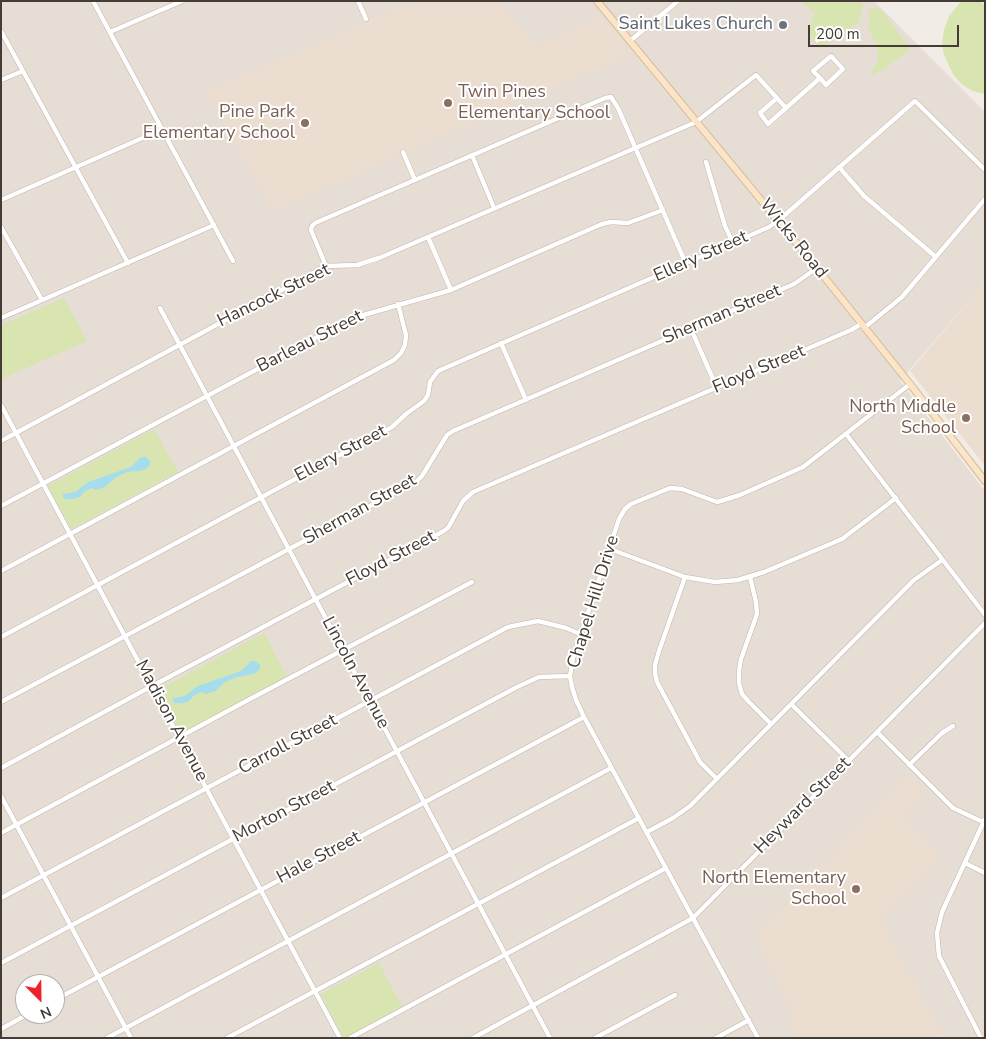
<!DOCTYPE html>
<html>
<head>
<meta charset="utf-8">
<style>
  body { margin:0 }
  #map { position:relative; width:986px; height:1039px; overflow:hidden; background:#f2ece6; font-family:"Nunito Sans",sans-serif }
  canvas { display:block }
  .frame { position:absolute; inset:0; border:2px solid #453c36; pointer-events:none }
  .north { position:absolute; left:15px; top:974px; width:50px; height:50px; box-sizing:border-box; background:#fff; border:1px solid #b5b1af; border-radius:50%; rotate:157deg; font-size:14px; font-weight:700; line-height:20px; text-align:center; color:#453c36 }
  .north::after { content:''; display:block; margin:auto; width:18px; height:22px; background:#ef212a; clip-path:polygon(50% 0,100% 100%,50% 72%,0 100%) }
  .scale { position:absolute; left:808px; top:25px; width:151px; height:22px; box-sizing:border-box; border:2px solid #453c36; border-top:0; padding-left:6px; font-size:15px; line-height:18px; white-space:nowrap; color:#453c36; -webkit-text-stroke:4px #fff; paint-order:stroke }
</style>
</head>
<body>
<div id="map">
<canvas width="986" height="1039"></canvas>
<div class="frame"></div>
<div class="north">N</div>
<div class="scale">200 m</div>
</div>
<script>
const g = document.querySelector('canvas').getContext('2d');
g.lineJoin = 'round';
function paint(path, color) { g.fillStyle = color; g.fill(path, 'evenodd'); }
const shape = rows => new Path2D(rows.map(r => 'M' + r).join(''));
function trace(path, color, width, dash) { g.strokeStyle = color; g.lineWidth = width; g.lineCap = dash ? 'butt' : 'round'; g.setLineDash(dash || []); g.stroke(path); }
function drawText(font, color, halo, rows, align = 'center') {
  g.font = font + ' "Nunito Sans",sans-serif'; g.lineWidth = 4; g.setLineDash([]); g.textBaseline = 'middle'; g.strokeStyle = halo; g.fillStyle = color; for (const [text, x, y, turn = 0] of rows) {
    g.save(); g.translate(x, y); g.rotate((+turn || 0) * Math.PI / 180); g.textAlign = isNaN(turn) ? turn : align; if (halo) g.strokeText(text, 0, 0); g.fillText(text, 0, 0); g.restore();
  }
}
paint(shape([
  [1,1,874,1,985,112,985,282,900,381,985,491,985,1038,1,1038],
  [25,984,55,984,55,1014,25,1014]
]), '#e6ddd5');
paint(shape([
  [414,1,497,1,538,46,601,16,632,54,409,151,418,173,409,177,399,156,273,211,206,91],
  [985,282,985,466,910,371],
  [910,774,927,792,903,817,942,858,881,920,945,1038,794,1038,786,1022,792,1012,754,936]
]), '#ebded1');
paint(shape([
  [801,1,862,1,863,8,858,23,820,48,813,41,809,30,815,14],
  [963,1,979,1,985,5,985,94,973,91,964,86,954,76,944,55,942,43,944,30,949,16,959,4],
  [880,8,910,49,883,70,870,76,878,61,878,46,868,29,870,18,868,10],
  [64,298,87,341,1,379,1,325],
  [154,429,178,472,71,529,48,486],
  [264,633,287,677,181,734,158,690],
  [379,963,402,1007,344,1038,321,994]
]), '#d8e5b1');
paint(shape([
  [141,457,146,457,150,461,150,465,144,470,127,472,115,478,105,487,96,490,91,488,84,492,80,497,73,499,65,499,63,497,63,494,75,492,88,482,131,467],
  [251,661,255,661,260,665,260,669,254,674,237,677,225,682,215,691,206,694,201,692,193,696,189,701,183,703,175,703,173,701,173,698,185,696,198,686,241,671]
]), '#a5ddec');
const street = shape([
  [93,1,233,261],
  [358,1,366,19],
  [1,31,128,263],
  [110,32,182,1],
  [630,41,678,1],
  [1,80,23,71],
  [777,98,760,113,768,124,820,78,826,85,843,69,831,56,813,71,820,78],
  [403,152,415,180],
  [472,155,494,208],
  [706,162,725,226,733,243],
  [839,167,864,196,936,257],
  [1,200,163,129],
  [1,227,42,300],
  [428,237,451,290],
  [326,266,311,230,312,226,315,223,605,98,611,97,618,108,686,264],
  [160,308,550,1038],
  [1,318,214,225],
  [864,328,902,297,985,199],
  [691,329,717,388],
  [501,343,526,400],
  [1,405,340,1038],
  [846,434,985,615],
  [1,441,326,266,357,265,379,258,696,122,756,75,786,108],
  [1,506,353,318,451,290,602,224,611,222,628,223,663,210],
  [610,549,685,577,715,582,738,580,764,572,842,539,896,498],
  [1,571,394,360,401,353,405,345,406,335,398,304],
  [685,577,659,651,655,665,655,673,657,682,700,762,717,779],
  [750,577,756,602,757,614,741,659,739,671,739,683,742,694,749,702,771,724],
  [1,637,392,427,406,414,424,401,428,395,430,382,438,371,769,227,778,221,915,101,985,170],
  [1,702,417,481,422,476,447,435,453,431,794,284,817,268],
  [791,704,849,761],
  [877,732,953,808,983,822],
  [909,765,942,733,953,726],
  [1,768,152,686,442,532,448,528,463,501,473,492,851,330,861,324],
  [1,796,131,1038],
  [647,832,673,818,690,806,903,591,914,580,942,560],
  [1,833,250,699,472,582],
  [965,863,985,873],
  [1,898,508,627,538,621,566,628,580,634],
  [1,963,517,687,539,677,570,676],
  [55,1000,584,717],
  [1,1029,28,1014],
  [107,1038,611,768],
  [227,1038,639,818],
  [350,1038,666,868],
  [473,1038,693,918,985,623],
  [595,1038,675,995],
  [716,1038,749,1020],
  [758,1038,584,717,576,700,572,687,570,676,573,658,619,519,625,509,631,504,670,488,682,489,717,502,740,495,803,467,910,384],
  [981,1038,939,956,937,933,942,912,985,819]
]);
const secondary = shape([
  [597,1,817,268,910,384,985,481]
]);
trace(street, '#c0b5ac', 5.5);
trace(secondary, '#d3b99b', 8);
trace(street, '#fff', 4.5);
trace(secondary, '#fce4c7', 6);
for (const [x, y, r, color] of [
  [783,25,5,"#6b7280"],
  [448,103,5,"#8d6e63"],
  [305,123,5,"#8d6e63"],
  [966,418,5,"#8d6e63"],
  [856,889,5,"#8d6e63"]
]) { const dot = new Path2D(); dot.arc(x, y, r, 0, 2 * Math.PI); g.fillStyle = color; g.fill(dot); trace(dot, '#fff', 2); }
drawText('18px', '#5b616d', '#fff', [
  ["Saint Lukes Church",773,25]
], 'right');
drawText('18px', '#785e54', '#fff', [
  ["Twin Pines",458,93,"left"],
  ["Elementary School",458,114,"left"],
  ["Pine Park",295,113],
  ["Elementary School",295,134],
  ["North Middle",956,408],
  ["School",956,429],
  ["North Elementary",846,879],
  ["School",846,900]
], 'right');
drawText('18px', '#453c36', '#fff', [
  ["Wicks Road",793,239,51],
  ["Ellery Street",701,257,-24],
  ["Hancock Street",274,296,-26],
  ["Sherman Street",722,315,-23],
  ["Barleau Street",310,342,-27],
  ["Floyd Street",759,370,-23],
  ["Ellery Street",341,454,-28],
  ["Sherman Street",360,510,-29],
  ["Floyd Street",391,559,-28],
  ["Chapel Hill Drive",594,602,-73],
  ["Lincoln Avenue",355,673,62],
  ["Madison Avenue",171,721,62],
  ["Carroll Street",288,745,-28],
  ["Heyward Street",803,806,-45],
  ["Morton Street",284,812,-28],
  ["Hale Street",319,858,-28]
]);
</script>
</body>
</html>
